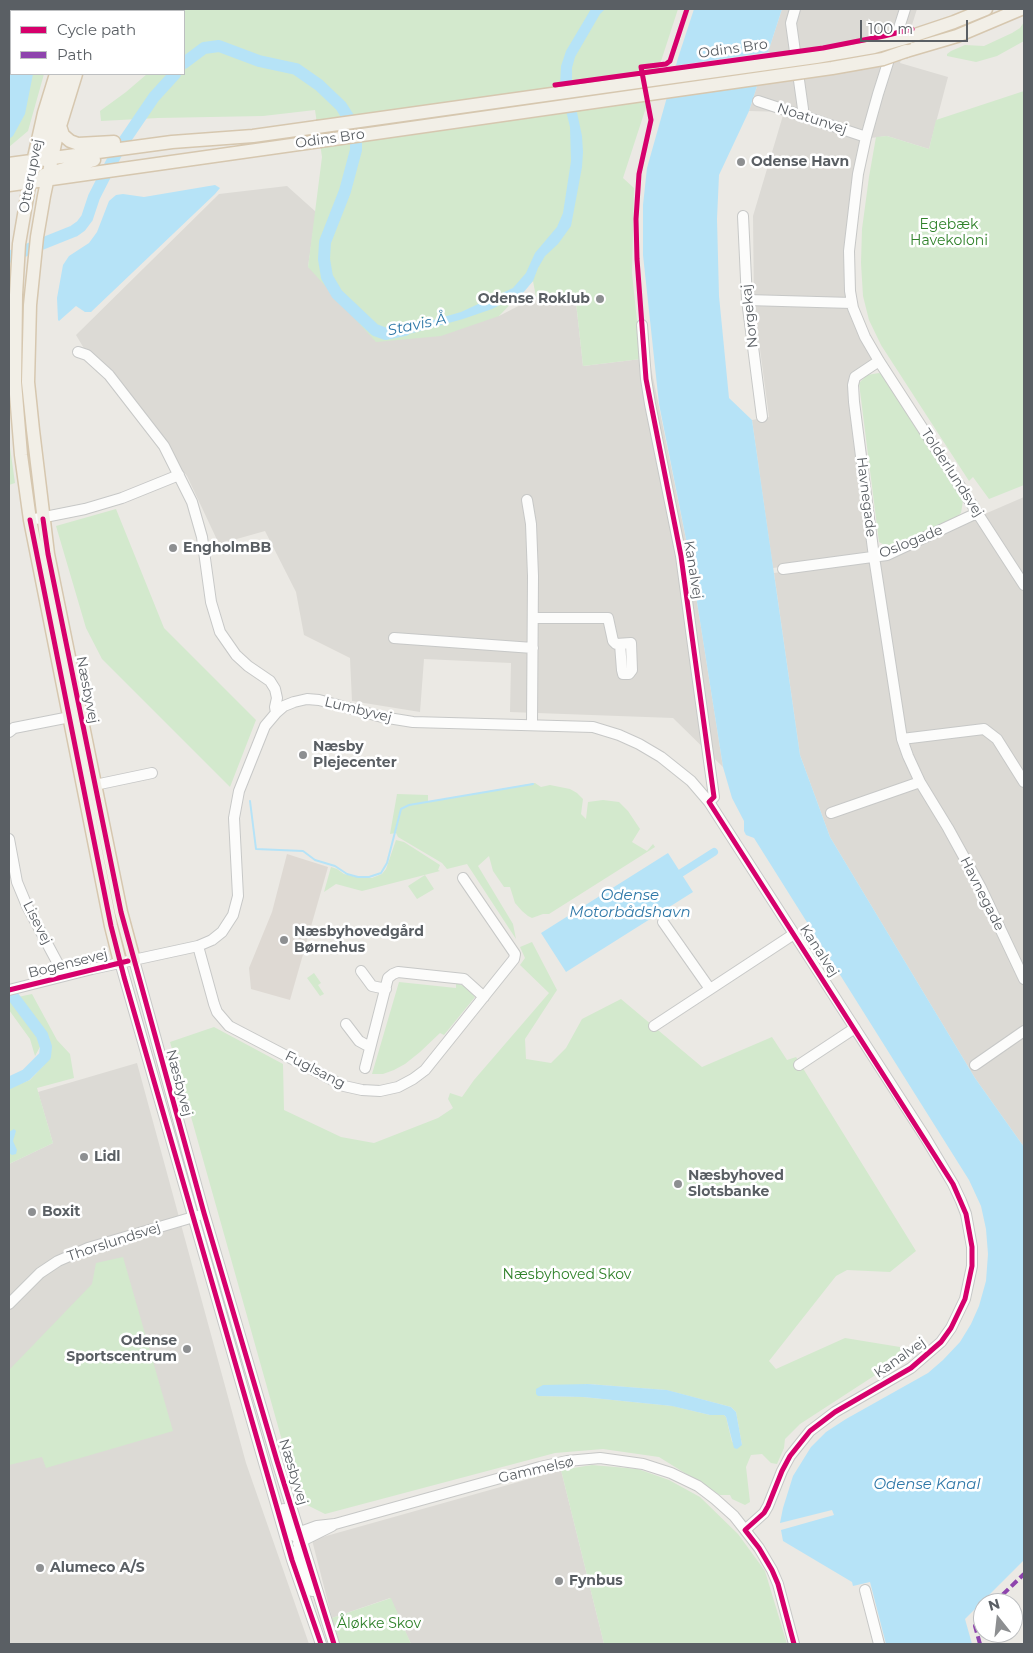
<!DOCTYPE html>
<html>
<head>
<meta charset="utf-8">
<style>
  body { margin:0 }
  #map { position:relative; width:1033px; height:1653px; overflow:hidden; background:#ebe9e4; font-family:Montserrat,sans-serif }
  canvas { display:block }
  .frame { position:absolute; inset:0; border:10px solid #5a5f64; pointer-events:none }
  .legend { position:absolute; left:10px; top:10px; width:175px; height:65px; box-sizing:border-box; background:#fff; border:1px solid #bdbfc1; margin:0; padding:6px 9px; list-style:none; font-size:15px; color:#5a5f64 }
  .legend li { display:flex; align-items:center; gap:10px; height:25px }
  .legend b { width:25px; border:1px solid #bdbfc1 }
  .north { position:absolute; left:973px; top:1593px; width:50px; height:50px; box-sizing:border-box; background:#fff; border:1px solid #bdbfc1; border-radius:50%; rotate:344deg; font-size:14px; font-weight:700; line-height:20px; text-align:center; color:#5a5f64 }
  .north::after { content:''; display:block; margin:auto; width:18px; height:22px; background:#8d8f91; clip-path:polygon(50% 0,100% 100%,50% 72%,0 100%) }
  .scale { position:absolute; left:860px; top:20px; width:108px; height:22px; box-sizing:border-box; border:2px solid #5a5f64; border-top:0; padding-left:6px; font-size:15px; line-height:18px; white-space:nowrap; color:#5a5f64; -webkit-text-stroke:4px #fff; paint-order:stroke }
</style>
</head>
<body>
<div id="map">
<canvas width="1033" height="1653"></canvas>
<div class="frame"></div>
<ul class="legend">
<li><b style="height:6px;background:#d6006c"></b>Cycle path</li>
<li><b style="height:6px;background:#8e44ad"></b>Path</li>
</ul>
<div class="north">N</div>
<div class="scale">100 m</div>
</div>
<script>
const g = document.querySelector('canvas').getContext('2d');
g.lineJoin = 'round';
function paint(path, color) { g.fillStyle = color; g.fill(path, 'evenodd'); }
const shape = rows => new Path2D(rows.map(r => 'M' + r).join(''));
function trace(path, color, width, dash) { g.strokeStyle = color; g.lineWidth = width; g.lineCap = dash ? 'butt' : 'round'; g.setLineDash(dash || []); g.stroke(path); }
function drawText(font, color, halo, rows, align = 'center') {
  g.font = font + ' Montserrat,sans-serif'; g.lineWidth = 5; g.setLineDash([]); g.textBaseline = 'middle'; g.strokeStyle = halo; g.fillStyle = color; for (const [text, x, y, turn = 0] of rows) {
    g.save(); g.translate(x, y); g.rotate((+turn || 0) * Math.PI / 180); g.textAlign = isNaN(turn) ? turn : align; if (halo) g.strokeText(text, 0, 0); g.fillText(text, 0, 0); g.restore();
  }
}
paint(shape([
  [782,9,917,9,900,63,948,77,929,149,887,136,862,139,853,174,845,255,848,298,857,331,874,360,856,372,871,555,773,568,752,420,769,417,754,304,753,216,784,112,749,111],
  [287,186,316,212,308,267,499,316,536,297,575,293,583,366,649,358,691,564,723,767,673,718,510,712,511,663,424,659,420,712,352,701,350,658,304,635,296,592,265,531,219,544,187,476,95,367,76,335,219,194],
  [1024,497,1024,1147,975,1078,830,837,800,755,774,573,883,558],
  [137,1063,246,1463,309,1644,9,1644,9,1164,53,1143,38,1092],
  [561,1470,604,1644,411,1644,390,1598,332,1618,312,1540]
]), '#dcdad5');
paint(shape([
  [287,854,328,867,290,1000,251,989,249,968,272,912]
]), '#ded9d3');
paint(shape([
  [9,9,19,9,27,11,11,11,11,74,44,74,28,131,9,147],
  [137,9,678,9,623,178,634,188,632,273,641,359,583,366,575,293,536,297,533,281,499,316,441,336,376,342,308,267,322,157,315,110,263,116,158,118,101,121,100,111,126,92,147,74,184,74,184,11,137,11],
  [1024,22,1024,41,997,56,976,62,947,56,947,54,951,51,965,45,984,46,1012,33,1020,28],
  [1024,91,1024,485,989,499,973,477,969,481,881,345,869,320,863,296,861,263,862,229,869,177,876,137,887,136,929,149,936,120],
  [879,373,884,376,963,501,961,513,954,519,888,547,879,542,859,383,867,375],
  [9,440,15,483,9,485],
  [116,509,164,628,256,720,230,787,102,659,86,628,56,526],
  [535,783,541,787,550,785,570,789,577,793,583,799,581,814,586,819,588,802,603,800,619,802,628,811,640,829,632,842,647,851,653,844,655,847,549,914,543,914,532,918,528,916,522,911,515,903,510,887,504,887,493,871,489,856,478,866,513,924,516,939,467,864,447,869,442,863,398,837,396,833,390,834,397,794,428,795,428,802],
  [396,840,404,842,440,865,438,870,440,871,362,891,336,884,324,892,331,867,337,869,344,874,361,878,372,878,382,874,386,869],
  [425,875,434,889,417,899,408,886],
  [532,942,557,990,525,1039,526,1059,551,1063,566,1048,582,1019,621,999,702,1067,772,1037,787,1060,796,1057,916,1251,890,1272,847,1270,836,1276,769,1361,776,1369,845,1338,900,1347,901,1356,877,1374,800,1424,785,1439,784,1448,777,1464,771,1463,762,1454,751,1455,746,1467,750,1502,745,1505,732,1499,730,1495,720,1495,659,1457,603,1449,555,1453,325,1514,307,1505,283,1444,170,1042,214,1027,283,1064,284,1110,341,1137,374,1143,438,1118,453,1108,448,1099,450,1093,462,1097,474,1080,549,993,520,965,525,958,520,947],
  [588,1384,666,1390,731,1407,736,1412,742,1445,732,1442,726,1417,724,1415,710,1415,673,1406,583,1397,538,1396],
  [314,973,321,983,318,985,324,994,320,996,307,978],
  [399,982,456,988,456,983,464,986,475,997,444,1035,440,1033,420,1052,405,1064,394,1070,383,1074,372,1074],
  [32,994,57,1040,70,1054,74,1078,37,1088,53,1143,9,1164,9,1088,30,1080,43,1066,51,1050,48,1039,18,997],
  [9,1000,10,1000,38,1034,41,1045,35,1056,30,1039,9,1010],
  [123,1257,173,1431,46,1468,42,1457,9,1465,9,1370,92,1284,96,1263],
  [592,1465,638,1469,669,1480,700,1497,738,1534,765,1571,787,1644,604,1644,561,1470],
  [391,1598,411,1644,340,1644,332,1618]
]), '#d3e9cd');
paint(shape([
  [591,9,605,9,600,14,575,57,572,68,572,89,582,136,583,152,582,167,571,226,558,244,545,256,538,268,533,281,523,293,492,309,463,319,413,333,388,337,390,329,419,324,461,312,513,288,526,273,535,253,557,227,563,213,571,161,570,127,560,86,561,66,566,51],
  [694,9,782,9,749,111,719,175,717,219,719,296,729,398,752,420,800,755,830,837,975,1078,1024,1147,1024,1560,965,1619,972,1644,886,1644,870,1582,853,1586,852,1582,783,1541,781,1530,834,1515,832,1510,780,1523,783,1508,793,1476,811,1447,826,1432,846,1419,928,1373,943,1360,960,1342,971,1324,979,1306,986,1281,988,1254,986,1229,981,1206,969,1180,754,838,746,835,744,831,744,821,732,798,723,767,691,564,659,404,643,255,643,205,647,168,678,58],
  [9,66,11,66,11,74,33,74,25,114,13,136,9,139],
  [215,185,220,188,215,194,91,312,85,312,76,306,59,321,58,320,57,298,63,265,69,256,89,243,97,232,109,201,116,195,123,194,144,197],
  [668,853,693,892,566,972,541,933],
  [14,1129,16,1131,13,1141,17,1150,16,1154,12,1155,9,1153,9,1132],
  [588,1384,667,1390,731,1407,736,1412,742,1445,737,1449,734,1448,726,1417,724,1415,710,1415,672,1406,583,1397,538,1396,536,1394,536,1389,543,1385]
]), '#b6e3f7');
paint(shape([
  [770,52,760,84,664,98,673,66],
  [574,80,580,110,564,112,557,83]
]), '#ebe9e4');
trace(shape([
  [250,801,256,849,303,851,315,860,335,866,347,874,358,877,369,877,381,873,387,863,401,809,409,805,533,784]
]), '#b6e3f7', 2);
trace(shape([
  [681,873,714,852]
]), '#b6e3f7', 8);
trace(shape([
  [184,63,204,48,219,46,259,61,296,69,319,85,341,106,350,120,356,136,356,150,345,191,325,242,324,259,327,277,337,294,375,330,386,334,405,330],
  [9,257,74,231,81,226,87,218,94,197,118,150,154,97,175,74],
  [9,991,42,1035,46,1047,45,1056,26,1075,9,1083]
]), '#b6e3f7', 12);
const minor = shape([
  [795,9,791,23,803,109,802,116],
  [905,9,878,94,866,137,858,174,849,251,850,291,853,308,865,337,879,361,1024,585],
  [758,101,866,137],
  [743,216,747,300,762,417],
  [747,300,852,303],
  [642,325,646,379,650,404,681,556,692,638,714,797,709,802],
  [78,352,87,355,109,375,164,446,192,502,202,537,211,602,220,632,236,655,248,666,270,681,275,689,277,698,275,707,276,713],
  [879,361,855,377,853,385,854,402,874,557,902,739,908,756,920,782,948,828,981,888,1024,979],
  [527,500,531,524,533,576,532,725],
  [30,520,85,509,122,498,179,475],
  [783,569,887,555,977,513],
  [534,618,608,618,613,641,616,644,631,643,632,670,629,674,623,674,622,670,620,644],
  [394,638,533,648],
  [9,732,14,728,70,717],
  [902,739,984,729,997,739,1024,782],
  [95,785,152,773],
  [831,813,920,782],
  [9,839,17,882,27,906,64,975],
  [663,922,710,989],
  [198,946,214,1004,217,1012,229,1026,344,1086,362,1090,380,1091,398,1087,413,1079,425,1070,514,959,515,954,463,878],
  [134,960,204,1213,277,1461,334,1644],
  [120,962,292,1560,321,1644],
  [361,971,372,986,386,989],
  [9,990,92,969,198,946,212,940,222,932,233,915,238,896,234,818,239,791,265,726,276,713,284,706,294,702,307,699,319,700,382,717,413,722,593,727,619,735,639,744,661,757,691,781,709,802,925,1137,953,1184,961,1201,966,1214,972,1247,972,1266,965,1299,951,1328,941,1342,911,1368,835,1412,810,1431,790,1456,782,1471,768,1506,764,1513,745,1530],
  [346,1024,359,1041,370,1047],
  [654,1026,794,934],
  [799,1065,855,1028],
  [975,1065,1024,1031],
  [365,1068,388,978,393,974,398,972,464,979,484,997],
  [9,1304,40,1273,58,1261,88,1248,197,1216],
  [284,1509,293,1535,298,1538],
  [295,1534,317,1526,335,1524,540,1467,567,1461,600,1458,643,1464,671,1473,698,1486,715,1499,734,1516,745,1530,759,1548,772,1570,778,1584,794,1644],
  [298,1543,332,1526],
  [296,1551,312,1591],
  [865,1590,879,1644]
]);
const major = shape([
  [82,11,83,9],
  [99,11,100,9],
  [909,37,954,22,986,9],
  [906,51,957,36,1021,9],
  [56,74,44,113,33,162,19,244,16,295,15,382,21,455,30,520,111,926,120,962],
  [76,74,56,139,44,196,37,237,30,305,28,382,33,430,48,554,121,912,134,960],
  [60,126,63,135,70,141,78,144,114,142],
  [47,161,45,155,47,141,66,74],
  [9,164,172,142,253,136,317,127],
  [9,175,35,167],
  [44,175,94,160],
  [9,185,320,141]
]);
trace(minor, '#c7c8c7', 12);
trace(major, '#d6c7af', 15);
trace(minor, '#fcfcfb', 10);
trace(major, '#f2efe7', 12);
const majorBridge = shape([
  [317,127,816,57,874,47,909,37],
  [320,141,832,68,883,59,906,51]
]);
trace(majorBridge, '#d6c7af', 15, []);
trace(majorBridge, '#f2efe7', 12);
trace(shape([
  [994,1603,1024,1574],
  [980,1644,975,1626,978,1619,983,1614]
]), '#8e44ad', 4, [8, 4]);
trace(shape([
  [687,9,670,61,666,64,641,67,651,120,639,174,636,219,637,259,646,379,681,556,714,797,709,802,953,1184,966,1214,972,1247,972,1266,965,1299,951,1328,941,1342,911,1368,835,1412,810,1431,790,1456,782,1471,768,1506,764,1513,745,1530,759,1548,772,1570,778,1584,794,1644],
  [555,85,823,48,884,36,912,29],
  [43,519,48,554,121,912,204,1213,277,1461,334,1644],
  [30,520,111,926,124,977,292,1560,321,1644],
  [9,990,128,961]
]), '#d6006c', 5);
for (const [x, y, r, color] of [
  [741,162,5,"#8d8f91"],
  [600,299,5,"#8d8f91"],
  [173,548,5,"#8d8f91"],
  [303,755,5,"#8d8f91"],
  [284,940,5,"#8d8f91"],
  [84,1157,5,"#8d8f91"],
  [678,1184,5,"#8d8f91"],
  [32,1212,5,"#8d8f91"],
  [187,1349,5,"#8d8f91"],
  [40,1568,5,"#8d8f91"],
  [559,1581,5,"#8d8f91"]
]) { const dot = new Path2D(); dot.arc(x, y, r, 0, 2 * Math.PI); g.fillStyle = color; g.fill(dot); trace(dot, '#fff', 2); }
drawText('14px', '#5a5f64', '#fff', [
  ["Odins Bro",733,49,-8],
  ["Noatunvej",812,119,18],
  ["Odins Bro",330,139,-8],
  ["Otterupvej",31,176,-79],
  ["Norgekaj",750,316,-96],
  ["Tolderlundsvej",952,473,57],
  ["Havnegade",866,497,83],
  ["Oslogade",911,542,-22],
  ["Kanalvej",693,570,81],
  ["Næsbyvej",87,690,79],
  ["Lumbyvej",358,710,14],
  ["Havnegade",982,894,63],
  ["Lisevej",37,923,63],
  ["Kanalvej",819,951,57],
  ["Bogensevej",68,964,-14],
  ["Fuglsang",315,1070,27],
  ["Næsbyvej",179,1083,75],
  ["Thorslundsvej",114,1242,-18],
  ["Kanalvej",900,1358,-35],
  ["Gammelsø",536,1470,-13],
  ["Næsbyvej",293,1472,73]
]);
drawText('bold 14px', '#5a5f64', '#fff', [
  ["Odense Havn",751,162],
  ["Odense Roklub",590,299,"right"],
  ["EngholmBB",183,548],
  ["Næsby",313,747],
  ["Plejecenter",313,763],
  ["Næsbyhovedgård",294,932],
  ["Børnehus",294,948],
  ["Lidl",94,1157],
  ["Næsbyhoved",688,1176],
  ["Slotsbanke",688,1192],
  ["Boxit",42,1212],
  ["Odense",177,1341,"right"],
  ["Sportscentrum",177,1357,"right"],
  ["Alumeco A/S",50,1568],
  ["Fynbus",569,1581]
], 'left');
drawText('14px', '#30822b', '#fff', [
  ["Egebæk",949,225],
  ["Havekoloni",949,241],
  ["Næsbyhoved Skov",567,1275],
  ["Åløkke Skov",379,1624]
]);
drawText('italic 15px', '#2f78a8', '#fff', [
  ["Stavis Å",417,325,-12],
  ["Odense",630,896],
  ["Motorbådshavn",630,913],
  ["Odense Kanal",927,1485]
]);
</script>
</body>
</html>
